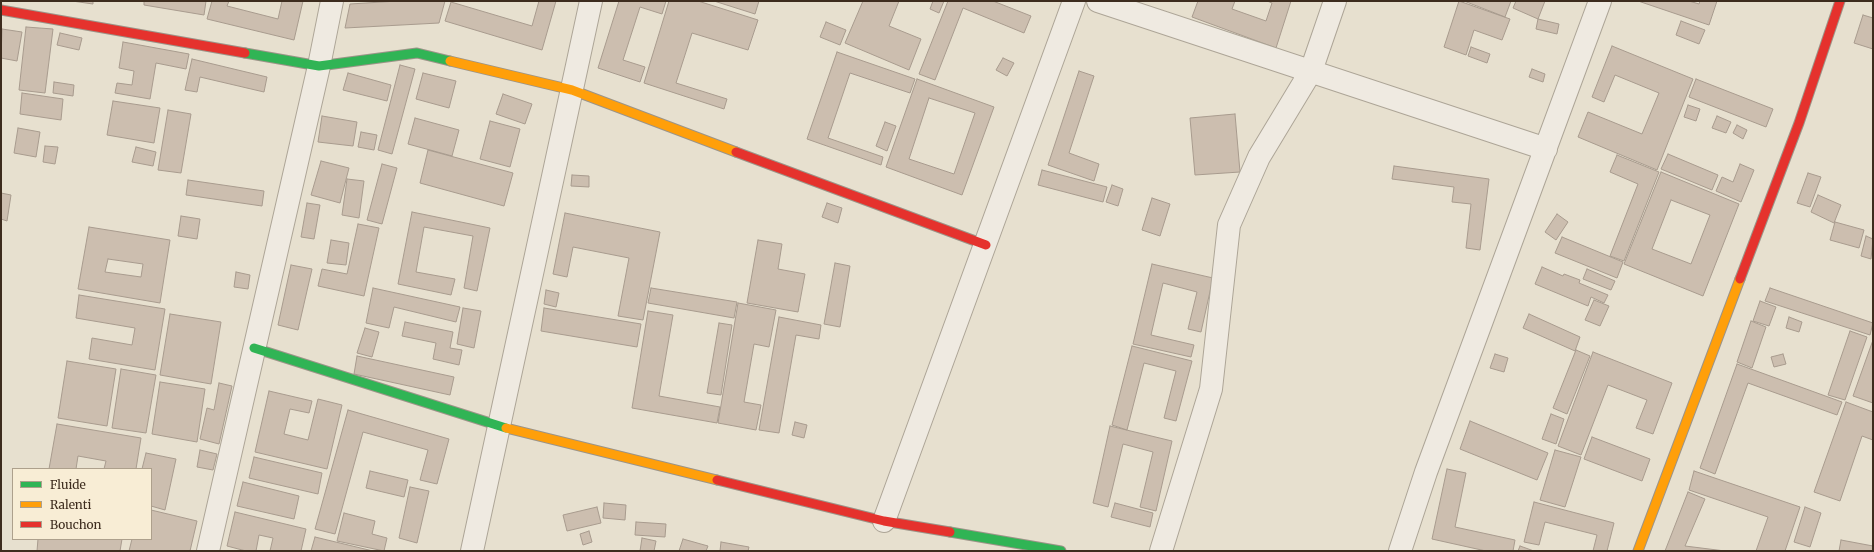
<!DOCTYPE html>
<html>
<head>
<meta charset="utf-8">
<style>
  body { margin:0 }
  #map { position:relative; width:1874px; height:552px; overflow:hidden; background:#e7e0cf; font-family:Merriweather,serif }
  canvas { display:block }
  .frame { position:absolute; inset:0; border:2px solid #3d2c1e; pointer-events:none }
  .legend { position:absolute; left:12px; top:468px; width:140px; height:72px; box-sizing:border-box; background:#f8edd5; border:1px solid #ada08c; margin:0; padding:5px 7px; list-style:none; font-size:12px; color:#3d2c1e }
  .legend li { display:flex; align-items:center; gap:8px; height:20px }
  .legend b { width:20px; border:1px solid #ada08c }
</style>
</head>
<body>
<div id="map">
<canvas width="1874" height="552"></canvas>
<div class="frame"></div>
<ul class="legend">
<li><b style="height:5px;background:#30b455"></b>Fluide</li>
<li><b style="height:5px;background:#ff9f0a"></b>Ralenti</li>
<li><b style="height:5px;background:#e5322d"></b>Bouchon</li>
</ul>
</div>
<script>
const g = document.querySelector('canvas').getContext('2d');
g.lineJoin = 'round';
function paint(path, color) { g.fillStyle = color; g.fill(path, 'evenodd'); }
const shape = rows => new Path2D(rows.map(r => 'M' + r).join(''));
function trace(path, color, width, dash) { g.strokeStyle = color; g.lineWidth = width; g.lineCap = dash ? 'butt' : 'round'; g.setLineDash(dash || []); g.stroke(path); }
const building = shape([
  [72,1,93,1,93,4,72,1],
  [144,1,206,1,204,15,144,5,144,1],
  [212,1,229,1,227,6,278,19,282,1,303,1,294,40,207,19,212,1],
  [398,1,445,1,439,23,345,28,350,4,398,1],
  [539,1,556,1,542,50,445,21,451,2,532,26,539,1],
  [619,1,666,1,662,14,640,7,623,60,645,67,640,82,598,68,619,1],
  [669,1,698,1,758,20,748,50,692,33,676,83,727,99,724,109,644,83,669,1],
  [714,1,759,1,755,14,714,1],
  [863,1,899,1,889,26,921,39,909,70,845,43,863,1],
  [933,1,944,1,939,13,930,9,933,1],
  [948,1,993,1,1031,16,1024,33,963,8,935,80,919,74,948,1],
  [1198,1,1235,1,1232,9,1266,21,1272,3,1267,1,1291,1,1276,48,1192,17,1198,1],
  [1459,1,1510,19,1502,40,1474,30,1466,55,1444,47,1459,1],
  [1464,1,1511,1,1505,17,1464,1],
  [1516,1,1545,1,1538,19,1513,8,1516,1],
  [1638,1,1689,1,1699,4,1700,1,1717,1,1709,25,1638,1],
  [1863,15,1873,18,1873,49,1854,43,1863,15],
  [1538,19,1559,24,1557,34,1536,29,1538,19],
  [1681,21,1705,30,1699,44,1676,35,1681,21],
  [826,22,846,30,840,45,820,37,826,22],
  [26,27,53,29,45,93,19,90,26,27],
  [2,29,22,32,17,61,1,58,2,29],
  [60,33,82,38,79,50,57,45,60,33],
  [123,42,189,54,186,69,156,63,150,99,115,93,117,83,132,85,134,71,119,68,123,42],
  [1612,46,1693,79,1657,170,1578,137,1588,112,1642,134,1659,93,1615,75,1604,102,1592,97,1612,46],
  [1471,47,1490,54,1487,63,1468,56,1471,47],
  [837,52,915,79,910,93,850,73,828,138,883,157,881,165,807,139,837,52],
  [1003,58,1014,63,1007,76,996,70,1003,58],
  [192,59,267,77,264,92,200,77,197,92,185,90,192,59],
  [400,65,415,69,392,154,378,150,400,65],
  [1532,69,1545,74,1543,82,1529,77,1532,69],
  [1079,71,1094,76,1069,153,1099,164,1094,181,1048,165,1079,71],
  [348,73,391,85,387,101,343,90,348,73],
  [423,73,456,81,449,108,416,99,423,73],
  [917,79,994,107,962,195,886,167,917,79],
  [929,98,975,113,954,174,909,159,929,98],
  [1696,79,1773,109,1766,127,1689,97,1696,79],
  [54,82,74,85,73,96,53,93,54,82],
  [22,93,63,99,61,120,20,114,22,93],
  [503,94,532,104,525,124,496,114,503,94],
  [113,101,160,108,154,143,107,135,113,101],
  [1688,105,1700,109,1696,121,1684,117,1688,105],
  [168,110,191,114,181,173,158,170,168,110],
  [1235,114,1240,172,1195,175,1190,118,1235,114],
  [322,116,357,122,353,146,318,142,322,116],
  [1717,116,1731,122,1726,133,1712,128,1717,116],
  [415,118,459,130,452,156,408,144,415,118],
  [490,121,520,129,510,167,480,159,490,121],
  [885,122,896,126,887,151,876,146,885,122],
  [1737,125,1747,130,1743,139,1733,133,1737,125],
  [18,128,40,132,36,157,14,153,18,128],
  [361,132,377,135,374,150,358,147,361,132],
  [45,146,58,147,55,164,43,162,45,146],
  [136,147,156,152,153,166,132,162,136,147],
  [428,150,513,173,504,206,420,183,428,150],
  [1668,154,1718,175,1712,190,1661,169,1668,154],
  [1617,155,1659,172,1624,261,1610,256,1638,184,1610,172,1617,155],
  [321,161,349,168,340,203,311,195,321,161],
  [382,164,397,168,382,224,367,220,382,164],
  [1740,164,1754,170,1741,202,1716,191,1722,177,1733,182,1740,164],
  [1394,166,1489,179,1480,250,1466,248,1471,204,1452,202,1454,187,1392,179,1394,166],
  [1042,170,1107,187,1103,202,1038,185,1042,170],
  [1661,172,1739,204,1703,296,1624,264,1661,172],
  [1671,200,1710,215,1691,264,1652,249,1671,200],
  [1808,173,1821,177,1810,207,1797,203,1808,173],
  [572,175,589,176,589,187,571,186,572,175],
  [347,179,364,181,359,218,342,215,347,179],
  [188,180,264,191,262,206,186,195,188,180],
  [1112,185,1123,189,1118,206,1106,202,1112,185],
  [1,193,11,195,7,221,1,219,1,193],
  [1818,195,1841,205,1834,223,1811,212,1818,195],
  [1152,198,1170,204,1160,236,1142,230,1152,198],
  [307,203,320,205,314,239,301,237,307,203],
  [827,203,842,208,838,223,822,217,827,203],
  [412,212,490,228,477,291,464,288,473,236,424,227,416,272,455,279,451,295,398,284,412,212],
  [565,213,660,232,643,320,618,316,629,258,573,247,567,277,553,274,565,213],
  [1557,214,1568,222,1556,240,1545,232,1557,214],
  [181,216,200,219,197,239,178,236,181,216],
  [1835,222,1864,230,1859,248,1830,240,1835,222],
  [358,224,379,228,364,296,318,286,322,269,347,274,358,224],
  [89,227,170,240,160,303,78,289,89,227],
  [108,259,143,264,141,277,105,272,108,259],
  [1866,236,1873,239,1871,259,1861,256,1866,236],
  [1562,237,1623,262,1617,278,1555,253,1562,237],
  [331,240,349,243,346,265,327,263,331,240],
  [758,240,782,244,778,269,805,274,798,312,747,303,758,240],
  [835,263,850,266,840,327,824,324,835,263],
  [1152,264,1213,278,1201,332,1188,329,1197,292,1163,283,1151,335,1194,345,1191,357,1133,344,1152,264],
  [291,265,312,269,298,330,278,325,291,265],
  [1542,267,1563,276,1564,274,1580,280,1579,283,1608,295,1604,303,1591,297,1588,306,1535,284,1542,267],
  [1587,269,1615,281,1611,290,1583,279,1587,269],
  [236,272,250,275,248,289,234,287,236,272],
  [373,288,460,307,456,322,394,307,389,328,366,323,373,288],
  [651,288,737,302,734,318,648,303,651,288],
  [1770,288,1873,323,1870,335,1765,301,1770,288],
  [546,290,559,293,556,307,544,304,546,290],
  [79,295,165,309,155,370,89,359,92,338,132,345,135,328,76,318,79,295],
  [1594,300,1609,306,1600,326,1585,320,1594,300],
  [1760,301,1776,307,1769,326,1753,321,1760,301],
  [738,303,776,310,769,347,754,344,744,402,761,405,756,430,718,423,738,303],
  [463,308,481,311,474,348,457,344,463,308],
  [544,308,641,324,637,347,541,331,544,308],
  [648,311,673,315,659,396,720,407,717,423,632,408,648,311],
  [170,314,221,322,211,384,160,375,170,314],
  [1529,314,1580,337,1575,351,1523,328,1529,314],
  [779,317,821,325,819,339,796,335,779,433,759,430,779,317],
  [1789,317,1802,322,1799,332,1786,328,1789,317],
  [1751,321,1766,327,1752,368,1737,362,1751,321],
  [405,322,453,332,450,348,462,350,459,365,433,359,436,343,402,336,405,322],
  [719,323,732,325,721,395,707,393,719,323],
  [365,328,379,332,372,357,357,353,365,328],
  [1850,331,1867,337,1845,400,1828,395,1850,331],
  [1873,340,1873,403,1853,396,1873,340],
  [1132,346,1192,361,1176,421,1164,418,1176,371,1144,363,1127,430,1112,425,1132,346],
  [1576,350,1590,356,1567,414,1553,408,1576,350],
  [1593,352,1672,383,1653,434,1636,428,1647,400,1608,385,1581,455,1558,446,1593,352],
  [1495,354,1508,358,1504,372,1490,368,1495,354],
  [1783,354,1786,364,1774,367,1771,357,1783,354],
  [357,356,454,377,450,395,354,374,357,356],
  [67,361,116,369,107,426,58,418,67,361],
  [1737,364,1842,402,1837,415,1748,383,1715,474,1700,468,1737,364],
  [121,369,156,375,146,433,112,428,121,369],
  [160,382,205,389,197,442,152,434,160,382],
  [219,383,232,386,219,444,200,439,207,408,214,410,219,383],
  [269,391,312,401,309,413,290,409,284,434,308,440,318,399,342,405,327,469,255,452,269,391],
  [1846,402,1873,412,1873,440,1862,436,1840,501,1814,492,1846,402],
  [348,410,449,439,437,484,420,480,428,450,363,432,335,534,315,529,348,410],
  [1551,414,1564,419,1556,444,1542,439,1551,414],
  [1470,421,1548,453,1537,480,1460,449,1470,421],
  [795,422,807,425,804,438,792,435,795,422],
  [57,424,141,438,136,469,104,469,106,461,78,456,76,469,49,469,57,424],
  [1110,426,1172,441,1156,511,1140,507,1153,452,1123,444,1108,507,1093,503,1110,426],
  [1592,437,1650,459,1642,481,1584,459,1592,437],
  [200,450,217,454,213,470,197,467,200,450],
  [1555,450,1581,457,1565,507,1540,500,1555,450],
  [146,453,176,459,165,510,151,506,151,469,142,469,146,453],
  [254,457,322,473,318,494,249,478,254,457],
  [1447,469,1466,473,1455,527,1515,540,1513,551,1486,551,1432,539,1447,469],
  [370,471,408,480,404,497,366,488,370,471],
  [1694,471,1800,507,1785,551,1756,551,1768,517,1689,490,1694,471],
  [243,482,299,496,294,519,237,506,243,482],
  [410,487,429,491,417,543,399,538,410,487],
  [1688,492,1705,499,1685,546,1725,551,1665,551,1688,492],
  [1534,502,1614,523,1607,551,1593,551,1597,535,1545,522,1539,545,1524,542,1534,502],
  [604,503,626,505,625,520,603,518,604,503],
  [1115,503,1153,513,1150,527,1111,517,1115,503],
  [597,507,601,523,567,531,563,515,597,507],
  [1805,507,1821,513,1810,547,1794,542,1805,507],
  [151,510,197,521,190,551,129,551,132,539,151,539,151,510],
  [235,512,306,529,301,551,270,551,273,538,259,535,256,551,246,551,227,546,235,512],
  [344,513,375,521,372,534,387,538,384,551,337,541,344,513],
  [636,522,666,524,665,537,635,535,636,522],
  [589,531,592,542,583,545,580,534,589,531],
  [315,537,373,551,311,551,315,537],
  [642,538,656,541,654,551,640,551,642,538],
  [38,539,122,539,120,551,37,551,38,539],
  [683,539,708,546,706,551,679,551,683,539],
  [1841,540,1873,546,1873,551,1839,551,1841,540],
  [721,542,749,547,748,551,720,551,721,542],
  [1520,546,1534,551,1518,551,1520,546]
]);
paint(building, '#ccbeaf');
trace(building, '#a89b8e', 1);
const street = shape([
  [1098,1,1546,149],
  [884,521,1074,1],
  [208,551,319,66,332,1],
  [472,551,591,1],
  [1161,551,1211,389,1229,225,1259,157,1311,71,1335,1],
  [1400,551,1426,472,1600,1]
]);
const fast = shape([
  [245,53,319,66,417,53,450,61],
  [254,348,506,428],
  [950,532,1061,551]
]);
const slow = shape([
  [450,61,572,90,736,152],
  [506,428,717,480],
  [1638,551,1740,279]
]);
const jam = shape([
  [1,10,245,53],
  [736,152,986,245],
  [1740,279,1799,123,1840,1],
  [717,480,884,521,950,532]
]);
trace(street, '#ada597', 24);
trace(fast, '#9c9488', 11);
trace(slow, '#9c9488', 11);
trace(jam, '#9c9488', 11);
trace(street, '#efeae1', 22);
trace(fast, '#30b455', 9);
trace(slow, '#ff9f0a', 9);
trace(jam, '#e5322d', 9);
</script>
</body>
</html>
